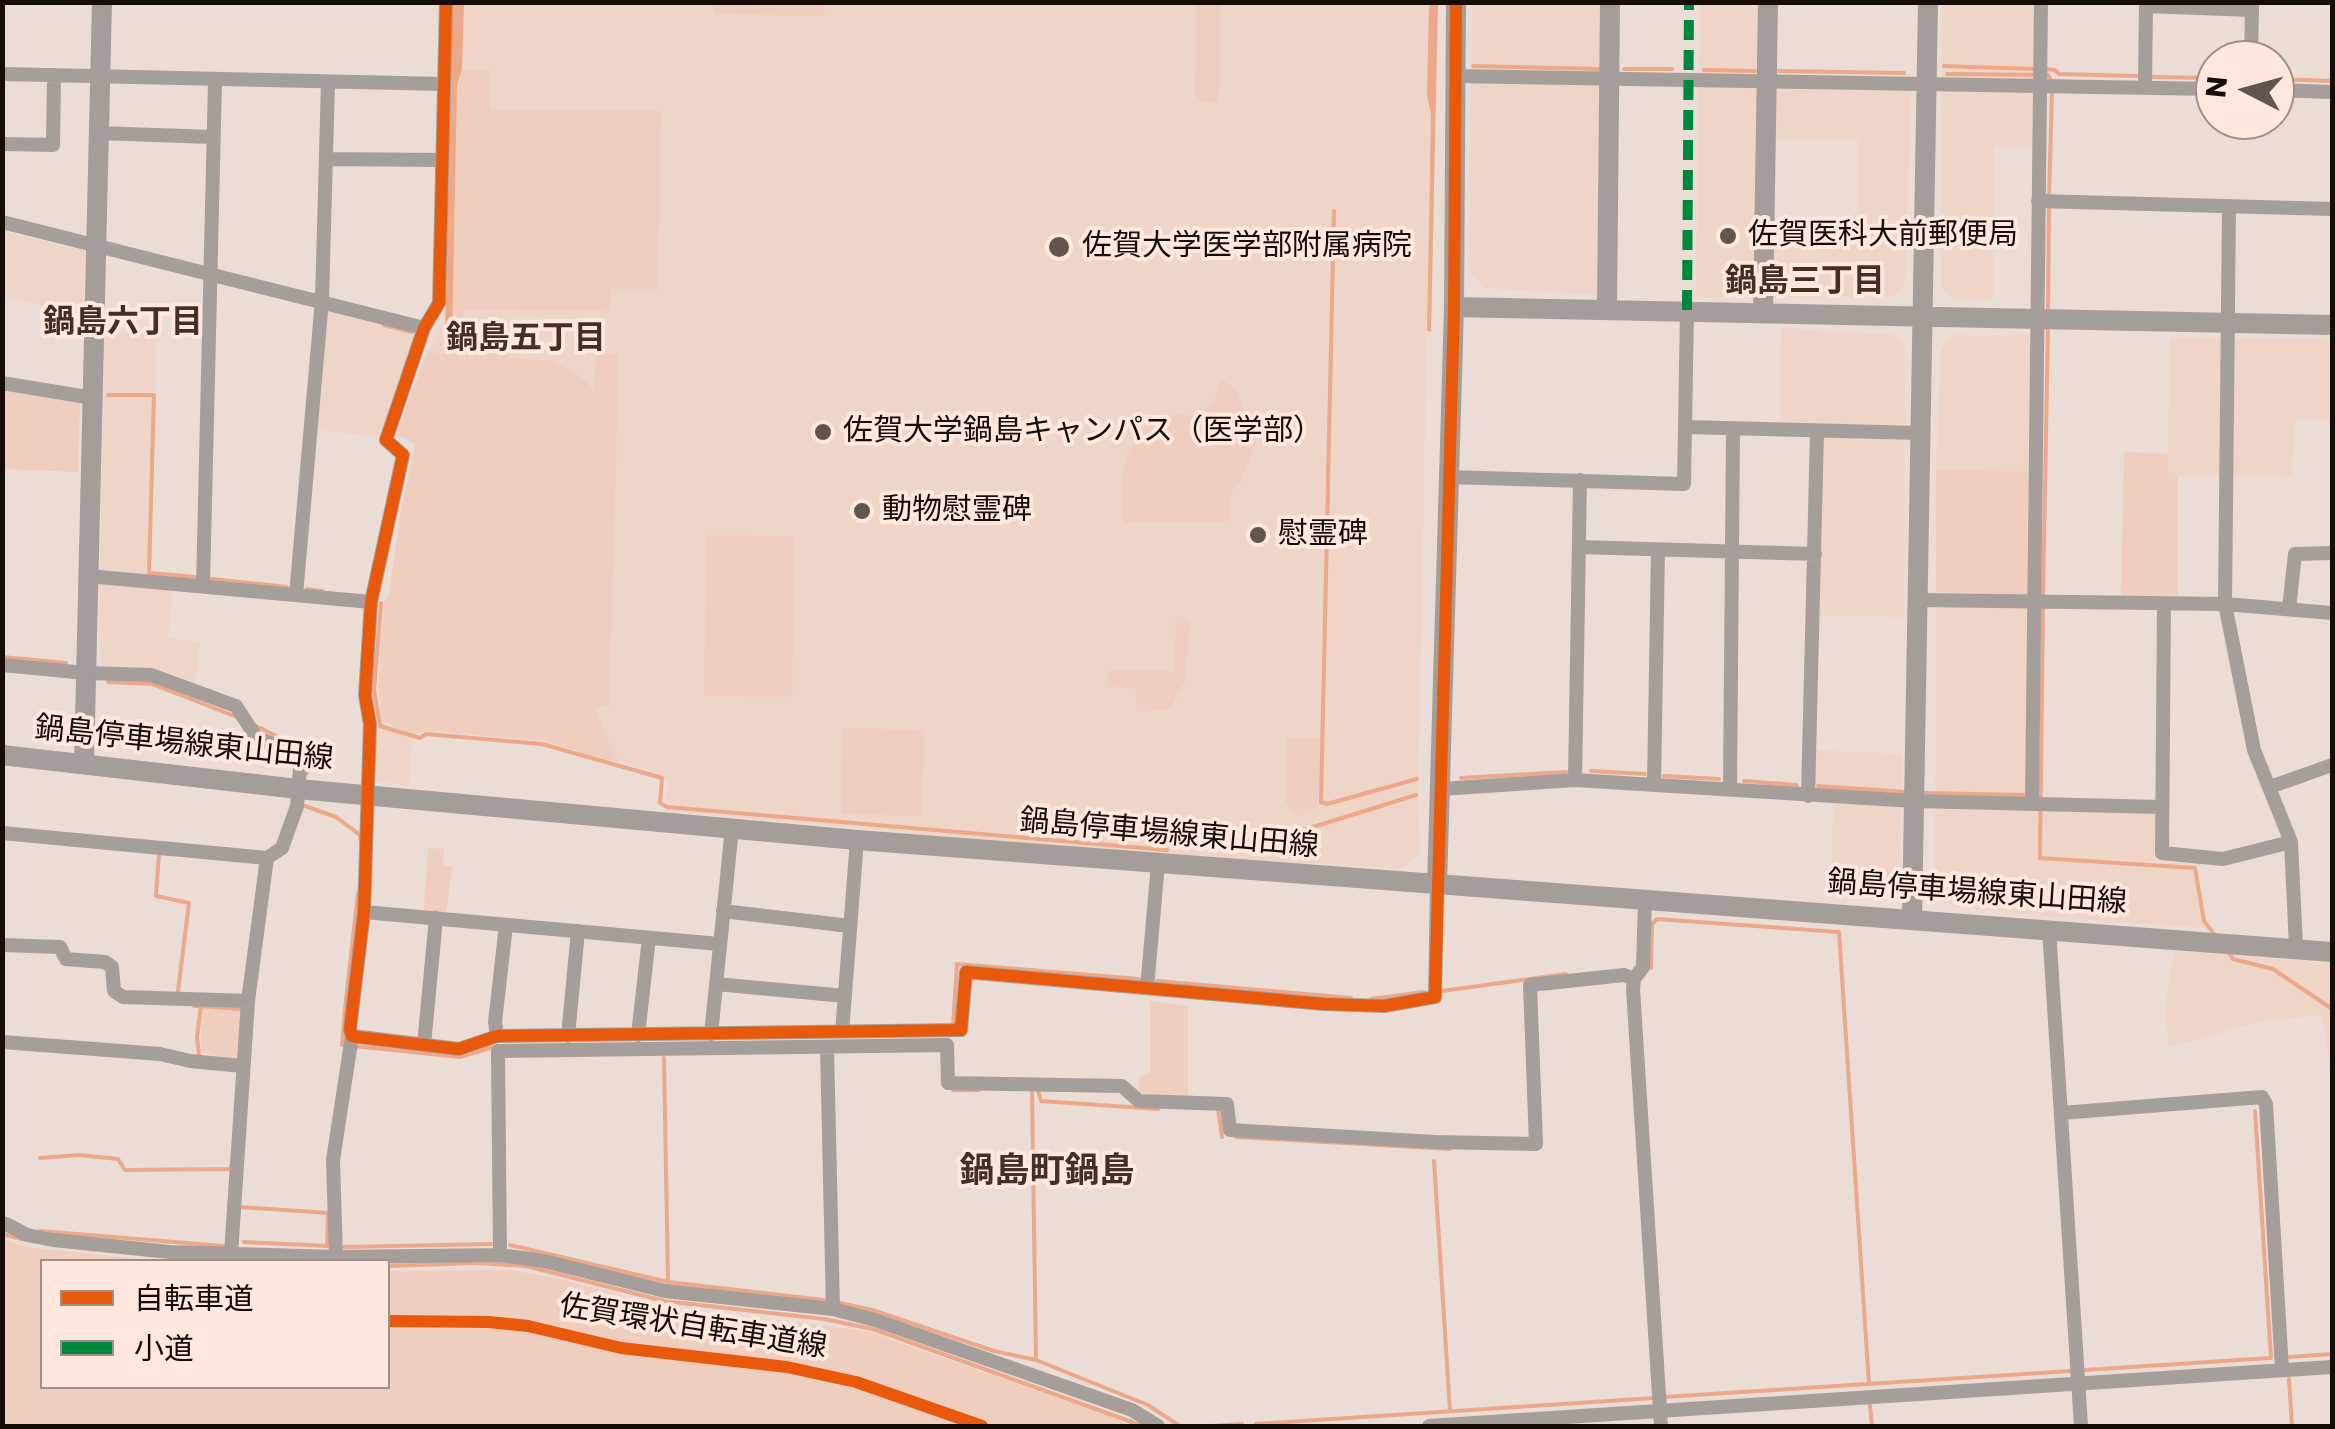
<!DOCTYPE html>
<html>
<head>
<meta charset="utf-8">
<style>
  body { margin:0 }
  #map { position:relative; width:2335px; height:1429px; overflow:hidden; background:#ebdcd5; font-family:Poppins,"Noto Sans JP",sans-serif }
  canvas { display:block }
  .frame { position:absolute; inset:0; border:5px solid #160c08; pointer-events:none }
  .legend { position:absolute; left:40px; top:1259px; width:350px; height:130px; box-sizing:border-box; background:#fee7dc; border:2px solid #a18f87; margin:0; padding:12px 18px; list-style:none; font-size:30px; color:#160c08 }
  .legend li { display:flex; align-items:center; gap:20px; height:50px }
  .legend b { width:50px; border:2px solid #a18f87 }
  .north { position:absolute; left:2195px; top:40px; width:100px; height:100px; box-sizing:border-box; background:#fee7dc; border:2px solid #a18f87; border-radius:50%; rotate:276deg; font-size:28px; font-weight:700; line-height:40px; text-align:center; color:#160c08 }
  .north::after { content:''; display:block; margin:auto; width:35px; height:45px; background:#615550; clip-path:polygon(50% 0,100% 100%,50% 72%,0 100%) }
</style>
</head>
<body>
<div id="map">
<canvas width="2335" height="1429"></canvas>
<div class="frame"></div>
<ul class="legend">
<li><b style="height:12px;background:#e8590c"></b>自転車道</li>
<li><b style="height:12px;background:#00873e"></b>小道</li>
</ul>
<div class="north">N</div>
</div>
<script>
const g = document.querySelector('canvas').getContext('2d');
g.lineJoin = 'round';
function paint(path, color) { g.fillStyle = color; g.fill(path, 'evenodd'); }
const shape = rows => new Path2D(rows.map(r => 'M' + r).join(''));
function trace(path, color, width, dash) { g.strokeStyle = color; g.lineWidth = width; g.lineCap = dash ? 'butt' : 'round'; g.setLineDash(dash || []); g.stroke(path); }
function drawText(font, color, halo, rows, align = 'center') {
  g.font = font + ' Poppins,"Noto Sans JP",sans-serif'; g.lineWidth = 8; g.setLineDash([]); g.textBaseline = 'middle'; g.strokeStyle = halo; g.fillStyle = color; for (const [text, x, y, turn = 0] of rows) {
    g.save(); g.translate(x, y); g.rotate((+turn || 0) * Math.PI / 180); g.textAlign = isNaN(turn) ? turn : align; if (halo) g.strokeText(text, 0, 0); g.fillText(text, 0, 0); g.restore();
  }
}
paint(shape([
  [464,3,1429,3,1427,95,1431,115,1418,793,1420,854,1401,868,1291,862,1290,866,665,811,668,781,656,772,543,741,426,731,412,735,409,785,378,782,371,774,376,729,382,720,378,687,384,602,389,595,401,512,415,444,396,434,428,350,453,298,457,84,462,69],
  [1472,3,1604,3,1600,295,1484,288,1469,272],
  [1700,3,1761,3,1758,243,1857,245,1858,140,1774,140,1775,85,1911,90,1905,285,1892,297,1696,297],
  [1942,3,2036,3,2035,147,1994,147,1993,300,1954,299,1941,287],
  [3,231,85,251,83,314,3,297],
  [328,308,418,332,381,437,316,430],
  [1781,327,1828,332,1892,334,1905,345,1904,617,1816,616,1821,426,1780,424],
  [105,332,157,333,149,584,173,589,168,638,200,642,195,686,102,668,99,622],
  [1952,335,2030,336,2028,472,1936,469,1941,349],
  [2171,338,2332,339,2332,420,2295,420,2291,477,2167,475],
  [1936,606,2027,609,2025,810,2156,811,2158,856,2192,860,2206,928,2049,917,1952,906,1935,891],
  [1814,750,1902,754,1899,885,1882,900,1830,896,1834,794,1813,793],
  [2174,951,2332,963,2332,1083,2322,1015,2262,1021,2169,1047,2165,1008]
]), '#efd4c8');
paint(shape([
  [714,3,714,2,825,3,823,16,714,14],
  [1196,3,1220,3,1219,103,1202,102,1195,95],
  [462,69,490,70,490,109,661,111,658,289,611,289,611,311,465,310,464,328,452,344,457,84],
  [465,341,479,351,509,347,509,358,554,361,587,382,594,392,596,353,619,354,609,706,594,707,618,763,543,741,426,731,412,735,382,720,378,687,384,602,389,595,400,517,416,444,396,434,428,350,440,355,455,351],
  [1222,379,1238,392,1253,452,1241,480,1230,494,1229,521,1123,523,1122,480,1125,460,1137,436,1143,428,1176,414,1196,416,1214,403],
  [3,389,80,402,78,472,3,469],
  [2124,452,2168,454,2168,475,2178,475,2178,601,2126,600,2121,595],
  [1936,469,2028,472,2027,596,1936,592],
  [707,535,795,537,792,697,704,695],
  [1176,620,1190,621,1185,680,1169,710,1136,708,1137,689,1107,686,1109,670,1174,671],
  [842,728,924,730,922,816,841,814],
  [1287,738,1321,738,1318,806,1296,816,1285,801],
  [428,848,444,849,443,866,452,867,446,913,424,911],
  [1150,1001,1188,1006,1188,1096,1160,1096,1139,1092,1139,1078,1150,1072],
  [201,1004,244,1005,240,1059,201,1053],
  [3,1239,27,1247,157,1261,42,1262,42,1386,388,1386,388,1271,511,1270,564,1280,665,1307,867,1331,1117,1419,1129,1426,3,1426]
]), '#f0cebf');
paint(shape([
  [452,3,464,3,462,69,457,85,452,344,445,344],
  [1429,3,1438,3,1431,332,1427,331,1431,115,1427,95]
]), '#eca888');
trace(shape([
  [1473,66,1599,69],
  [1944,66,2035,69],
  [1624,69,1672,69],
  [2044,69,2055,70,2059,74,2137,76],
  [1704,70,1755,71],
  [1778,71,1904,73],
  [1947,74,2048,75,2052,83],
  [2153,77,2215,78],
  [2275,79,2332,81],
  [2049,198,2052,92],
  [1334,211,1321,802,1327,804,1417,779],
  [2048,313,2049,207],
  [384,325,412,332],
  [108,395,154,395,149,573,195,577],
  [212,579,287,587],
  [307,589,322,591],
  [2043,597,2048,327],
  [381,603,374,690,380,726,420,738,426,734,542,744,662,778,660,803,667,807,1167,850],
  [2043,607,2040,858,2195,868,2204,921,2214,934],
  [2,657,66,663],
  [108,682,152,684,237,717],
  [254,725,309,752,307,773],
  [1591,771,1645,774],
  [1664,776,1719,779],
  [1461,778,1566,772],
  [1744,781,1797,785],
  [1818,786,1907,792],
  [1921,793,2027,795],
  [305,806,336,817,360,835,360,839],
  [1190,847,1297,832,1416,795],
  [159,853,156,896,189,903,178,991],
  [2229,953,2233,959,2273,969,2332,1009],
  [1651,968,1652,924,1657,919,1839,932,1869,1384],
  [1157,981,1351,998],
  [1442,991,1566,974],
  [1371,999,1424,992],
  [194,1006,201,1006,197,1037,199,1055],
  [201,1006,240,1009],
  [953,1027,957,964,1139,979],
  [345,1045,342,1045,345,1009,358,893],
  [354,1046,460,1057,497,1046],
  [664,1058,668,1282],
  [953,1090,979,1090],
  [1032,1090,1036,1360],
  [1038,1091,1041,1101,1158,1109],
  [1218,1109,1222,1137],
  [2255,1111,2271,1358],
  [1236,1137,1450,1149],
  [40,1158,79,1155,118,1159,125,1170,230,1169,231,1166],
  [1434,1161,1450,1411],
  [240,1207,328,1213,327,1246,244,1242],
  [40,1231,223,1246],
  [2,1234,22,1239],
  [510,1245,668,1282,824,1300],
  [344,1247,491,1244],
  [215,1260,246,1262],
  [388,1266,478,1263,526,1266,664,1301,824,1319,873,1329,1143,1426],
  [840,1303,872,1310,994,1351,1036,1360,1148,1405,1180,1426],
  [2289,1357,2332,1354],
  [2085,1370,2270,1358],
  [2289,1379,2292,1426],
  [1664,1397,2071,1371],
  [1870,1406,1872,1426],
  [1256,1424,1654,1398],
  [1211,1426,1242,1424]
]), '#eca888', 4);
trace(shape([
  [446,2,439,303,424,328,386,440,403,455,371,602,365,695,370,724,364,912,350,1029,352,1036,459,1049,497,1036,961,1030,966,972,1324,1004,1384,1006,1435,997,1437,886],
  [2146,6,2252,10],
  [2251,60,2252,6],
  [2,74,444,84],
  [1454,76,2215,89],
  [2145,87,2146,2],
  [2275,90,2332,92],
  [98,133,213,137],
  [2,144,53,145,54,75],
  [326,159,442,160],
  [2038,201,2332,209],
  [2229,206,2225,604,2254,750,2291,842,2296,947],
  [2,222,424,328],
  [2,383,93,398],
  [1686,427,1919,433],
  [1448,477,1684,484,1687,310],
  [1580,547,1815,554],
  [88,576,371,602],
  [203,586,215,81],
  [296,595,322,300,328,82],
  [1918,600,2225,604,2332,613],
  [2164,604,2162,853,2223,859,2291,842],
  [2289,609,2295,554,2332,553],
  [2,665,86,673,151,675,236,706,256,737,301,757,297,806,282,848,267,858,248,1001,231,1254],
  [1575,780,1580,480],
  [1654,784,1658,550],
  [2270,787,2332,765],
  [1441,789,1575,780,1914,801,2160,807],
  [1730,789,1733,429],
  [1808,796,1817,432],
  [2032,802,2041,2],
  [2,833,267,858],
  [1645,900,1643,967,1634,979,1633,989,1661,1426],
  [723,911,850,926],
  [364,912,719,944],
  [2049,929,2081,1426],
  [2,945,60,947,66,959,105,962,112,967,114,991,123,997,248,1001],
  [716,984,845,996],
  [1147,988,1158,864],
  [842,1032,857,840],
  [711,1034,732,828],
  [638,1035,649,938],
  [497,1036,495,1022,506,925],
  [568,1036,578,931],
  [2,1042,160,1054,190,1061,243,1066],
  [424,1045,436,918],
  [827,1047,833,1309],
  [2061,1113,2262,1097,2266,1104,2282,1370],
  [6,1224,27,1235,53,1240,170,1252,336,1257,500,1255,544,1261,665,1291,833,1309,875,1320,1132,1410,1158,1426],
  [500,1255,498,1051,947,1045,948,1083,1122,1086,1139,1101,1227,1104,1230,1130,1435,1142,1536,1144,1530,985,1624,975,1634,979],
  [336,1257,333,1160,352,1036],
  [1429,1426,2332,1367]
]), '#a59e9b', 14);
trace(shape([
  [1454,307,2332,325],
  [1607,308,1610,2],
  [1763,312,1768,2],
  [2,755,298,789,857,840,2332,952],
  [84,763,102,2],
  [1437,886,1454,307,1456,2],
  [1912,919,1928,2]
]), '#a59d9a', 20);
trace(shape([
  [1687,310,1689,2]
]), '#00873e', 10, [20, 10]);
trace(shape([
  [446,2,439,303,424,328,386,440,403,455,371,602,365,695,370,724,364,912,350,1029,352,1036,357,1037,459,1049,497,1036,961,1030,966,972,1324,1004,1384,1006,1435,997,1454,307,1456,2],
  [388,1321,489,1322,528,1326,621,1348,787,1367,856,1382,982,1426]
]), '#e8590c', 12);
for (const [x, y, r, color] of [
  [1728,236,10,"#615550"],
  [1059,247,12,"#615550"],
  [823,432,10,"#615550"],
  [862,511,10,"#615550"],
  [1258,535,10,"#615550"]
]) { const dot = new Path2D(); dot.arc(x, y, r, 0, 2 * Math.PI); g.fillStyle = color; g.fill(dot); trace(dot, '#fee7dc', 4); }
drawText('30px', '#160c08', '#fee7dc', [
  ["佐賀医科大前郵便局",1748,236],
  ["佐賀大学医学部附属病院",1082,247],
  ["佐賀大学鍋島キャンパス（医学部）",843,432],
  ["動物慰霊碑",882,511],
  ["慰霊碑",1278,535]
], 'left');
drawText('30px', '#160c08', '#fee7dc', [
  ["鍋島停車場線東山田線",184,745,6],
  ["鍋島停車場線東山田線",1169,835,5],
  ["鍋島停車場線東山田線",1977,894,4],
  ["佐賀環状自転車道線",693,1328,9]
]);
drawText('bold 32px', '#442f25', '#fee7dc', [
  ["鍋島三丁目",1805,283],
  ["鍋島六丁目",123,324],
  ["鍋島五丁目",526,340]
]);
drawText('bold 35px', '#442f25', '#fee7dc', [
  ["鍋島町鍋島",1047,1173]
]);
</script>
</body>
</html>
